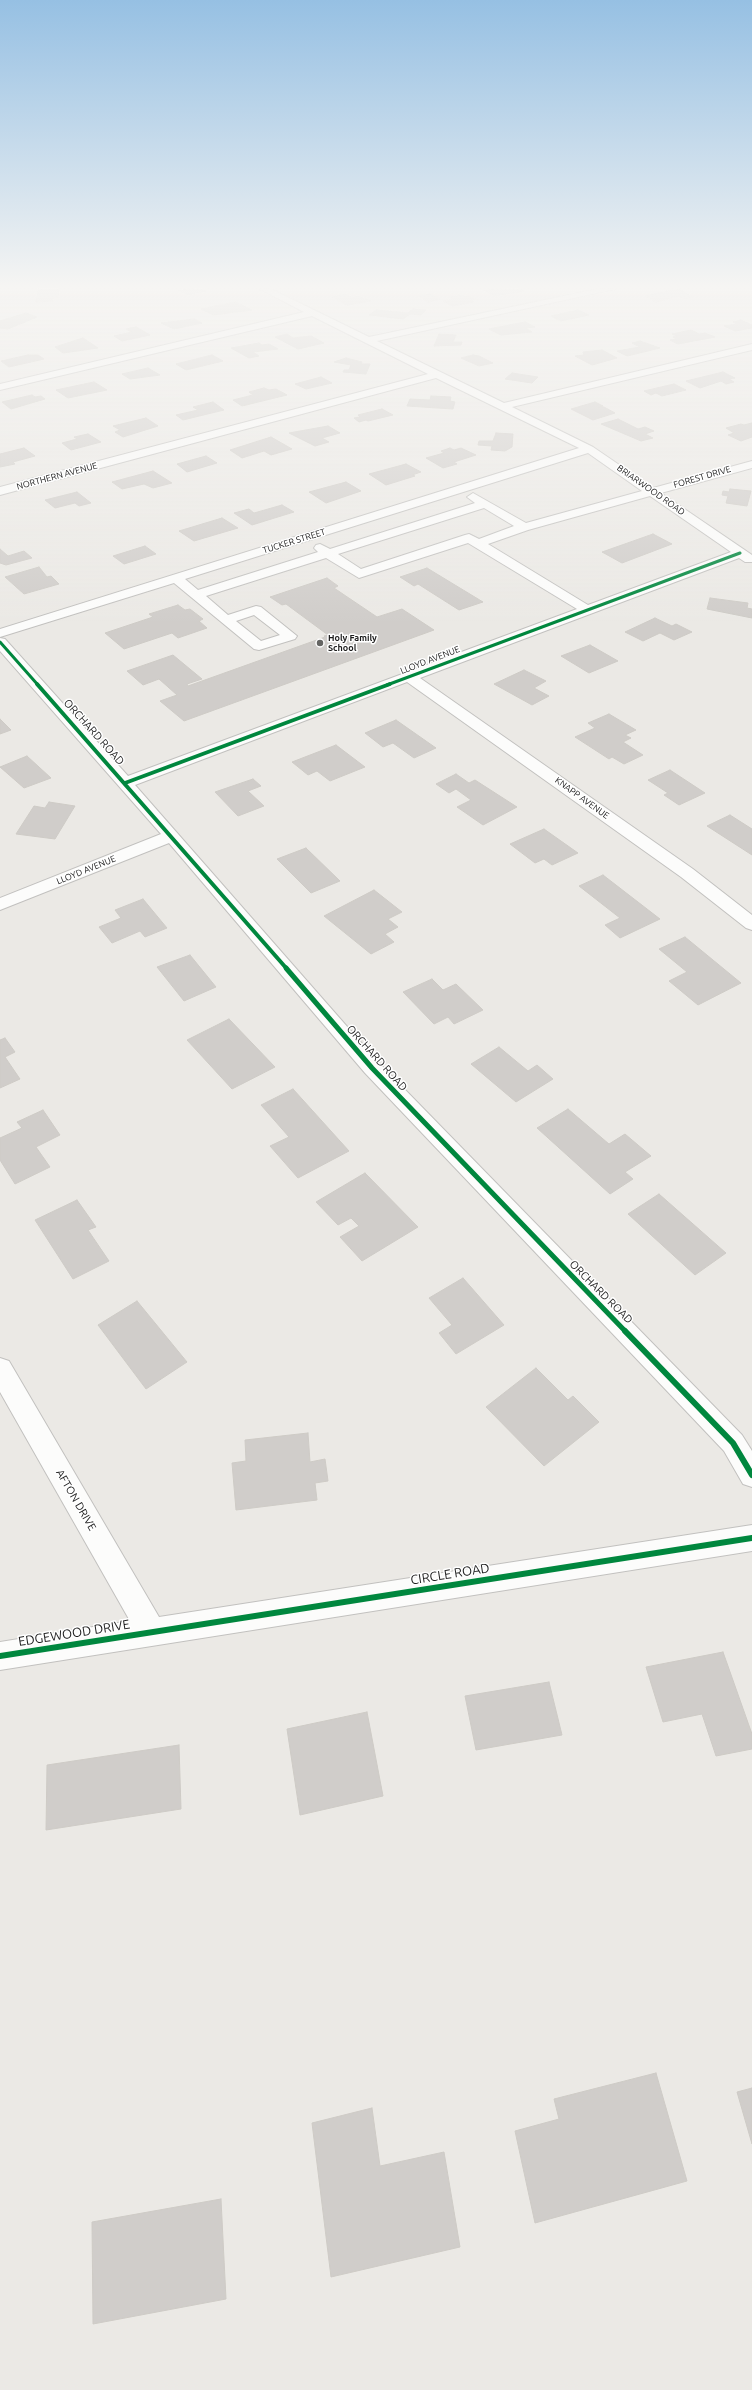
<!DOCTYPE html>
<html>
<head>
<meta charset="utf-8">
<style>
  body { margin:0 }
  canvas { display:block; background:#ebe9e5 }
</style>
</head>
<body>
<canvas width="752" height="2390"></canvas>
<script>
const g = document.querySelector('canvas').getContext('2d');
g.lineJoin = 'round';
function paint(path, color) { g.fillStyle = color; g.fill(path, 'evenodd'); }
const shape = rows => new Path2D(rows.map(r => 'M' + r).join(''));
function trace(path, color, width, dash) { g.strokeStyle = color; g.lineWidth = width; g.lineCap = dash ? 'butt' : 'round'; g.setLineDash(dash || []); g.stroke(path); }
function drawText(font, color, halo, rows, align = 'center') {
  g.font = font + ' Ubuntu,sans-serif'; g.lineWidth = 3; g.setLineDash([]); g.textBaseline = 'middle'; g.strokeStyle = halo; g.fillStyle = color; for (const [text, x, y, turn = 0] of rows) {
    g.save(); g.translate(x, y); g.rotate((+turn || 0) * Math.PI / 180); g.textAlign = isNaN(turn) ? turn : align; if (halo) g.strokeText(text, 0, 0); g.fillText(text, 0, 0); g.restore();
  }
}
const building = shape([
  [38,289,59,289,58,298,53,298,53,301,36,302,38,289],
  [204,289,206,291,188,295,178,290,204,289],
  [520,289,524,291,495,296,483,290,520,289],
  [678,289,693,297,684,299,678,296,656,302,644,296,678,289],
  [345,294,352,297,359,296,371,301,347,305,331,297,345,294],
  [430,294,440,299,428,302,418,296,430,294],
  [461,295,478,299,471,300,474,302,452,306,443,301,454,299,450,297,461,295],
  [235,302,252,310,213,315,201,309,235,302],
  [413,309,426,310,421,315,410,314,403,319,369,315,376,310,408,313,413,309],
  [578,310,589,315,561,321,551,316,578,310],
  [26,313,37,317,8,329,0,328,0,321,26,313],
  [194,319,202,323,174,329,161,323,194,319],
  [741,320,752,325,752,328,735,331,724,326,737,324,733,322,741,320],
  [525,322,535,327,526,328,532,332,501,335,489,329,525,322],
  [136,327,150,335,122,341,114,336,132,332,126,329,136,327],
  [691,330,699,334,705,333,715,337,678,344,670,340,677,339,673,337,677,336,672,334,691,330],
  [287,334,293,338,311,336,324,343,298,349,275,337,287,334],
  [439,334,456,335,453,342,462,342,461,345,434,346,439,334],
  [83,338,98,348,63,353,55,347,83,338],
  [640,341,660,348,627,356,617,351,640,347,632,343,640,341],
  [259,343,262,345,269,344,278,349,253,352,259,356,249,358,231,348,259,343],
  [602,350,617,358,592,365,575,356,584,355,583,352,602,350],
  [28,355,38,355,44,359,9,367,1,361,28,355],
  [212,355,223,361,186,370,176,364,212,355],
  [473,355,479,356,493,363,479,366,461,358,473,355],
  [346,358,362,362,361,364,370,364,366,374,343,372,344,370,349,370,351,365,334,362,346,358],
  [148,368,160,375,130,379,122,374,148,368],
  [723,372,735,378,729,379,734,382,726,384,721,381,700,388,686,381,723,372],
  [512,373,538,377,532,383,505,379,512,373],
  [321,377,332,383,306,389,295,384,321,377],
  [94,382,107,390,68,398,56,390,94,382],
  [674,384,686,390,662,396,656,393,651,395,644,391,674,384],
  [264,388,269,390,276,389,287,395,242,406,233,400,253,395,249,392,264,388],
  [32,395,35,397,41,396,45,399,11,409,2,402,32,395],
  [431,396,451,397,450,401,455,402,453,409,407,406,410,399,430,400,431,396],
  [213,402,224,410,183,420,176,415,198,410,193,407,213,402],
  [595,402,603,406,598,407,604,407,615,413,593,420,571,409,595,402],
  [382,409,393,415,368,421,366,420,359,422,354,418,360,417,358,415,382,409],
  [146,418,158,426,123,437,115,432,120,430,113,426,146,418],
  [618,419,638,429,645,427,654,431,645,434,653,438,641,441,601,424,618,419],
  [752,423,752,437,741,441,728,435,734,433,726,428,741,424,744,425,752,423],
  [328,426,340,433,322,438,329,442,315,446,289,433,328,426],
  [496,433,513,434,512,447,505,451,491,450,492,446,478,445,479,441,493,441,496,433],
  [88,434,101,442,71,450,62,443,77,439,74,437,88,434],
  [271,437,292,449,271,455,264,451,242,458,230,450,271,437],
  [24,448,35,456,13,462,15,464,0,467,0,454,24,448],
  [450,448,454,450,461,448,476,455,454,462,457,464,443,468,426,458,444,453,441,451,450,448],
  [206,456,217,463,187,472,177,464,206,456],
  [406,464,421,472,412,475,415,476,386,485,369,474,406,464],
  [153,471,172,483,153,488,144,484,122,489,112,482,153,471],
  [346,482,361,491,326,503,309,492,346,482],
  [730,489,751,491,747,506,726,503,728,496,722,495,723,491,729,492,730,489],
  [77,492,91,503,79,506,75,503,55,508,45,500,77,492],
  [282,505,294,512,252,525,234,513,249,509,254,513,282,505],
  [222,518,238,528,194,541,179,531,222,518],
  [653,534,672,544,622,563,602,552,653,534],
  [145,546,156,554,124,564,113,556,145,546],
  [0,549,8,556,24,551,32,558,6,565,0,563,0,549],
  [39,567,47,577,51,576,59,584,24,594,5,577,39,567],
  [427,568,483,602,459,610,418,584,414,586,400,577,427,568],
  [327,578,338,586,334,588,377,617,402,609,434,630,184,721,160,701,177,695,159,679,143,685,127,671,173,655,202,679,187,684,188,686,325,637,324,636,328,635,286,604,282,605,270,597,327,578],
  [710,598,748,603,747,608,752,609,752,618,707,609,710,598],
  [178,605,185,610,190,609,203,619,199,621,207,628,178,638,172,633,124,649,105,633,153,617,149,614,178,605],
  [655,618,672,626,676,624,692,632,674,640,660,633,643,641,625,632,655,618],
  [590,645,618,661,589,673,561,656,590,645],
  [524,670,546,681,534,688,549,696,532,705,494,684,524,670],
  [609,714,636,730,625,735,631,738,623,742,643,755,624,764,612,757,609,759,575,737,595,728,588,723,609,714],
  [0,719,11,730,0,734,0,719],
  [396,720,436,748,414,758,393,743,383,747,365,733,396,720],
  [336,745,365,767,330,781,317,771,308,775,292,762,336,745],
  [27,756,51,778,24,788,0,767,27,756],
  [670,770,705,793,679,805,664,795,668,793,648,780,670,770],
  [456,774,469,783,475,780,517,807,483,825,457,807,471,800,456,789,449,793,436,784,456,774],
  [253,779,261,786,248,791,264,806,238,816,215,792,253,779],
  [49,802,75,806,55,839,16,834,34,806,45,808,49,802],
  [730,815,752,829,752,855,707,826,730,815],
  [544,829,578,853,552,865,544,859,535,863,510,844,544,829],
  [306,848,340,881,311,893,277,859,306,848],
  [603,875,660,919,620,938,605,925,620,918,579,886,603,875],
  [374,890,402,912,388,919,398,927,385,934,394,942,371,954,324,916,374,890],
  [143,899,167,928,145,937,140,931,112,943,99,927,121,918,115,910,143,899],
  [685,937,741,983,698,1005,669,981,687,972,659,949,685,937],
  [190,955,216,987,184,1001,157,967,190,955],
  [432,979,443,990,456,984,483,1010,454,1024,448,1017,434,1024,403,992,432,979],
  [229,1019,275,1067,232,1089,187,1040,229,1019],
  [5,1038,15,1052,5,1057,20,1079,0,1088,0,1040,5,1038],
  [499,1047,528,1071,537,1065,553,1079,516,1102,471,1064,499,1047],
  [293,1089,349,1151,298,1178,270,1146,289,1137,261,1105,293,1089],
  [568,1109,609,1144,625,1134,651,1156,625,1172,633,1179,610,1194,537,1128,568,1109],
  [43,1110,60,1135,36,1147,50,1167,15,1184,0,1160,0,1138,22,1128,17,1122,43,1110],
  [365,1173,418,1227,362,1261,340,1237,359,1226,351,1218,338,1225,316,1202,365,1173],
  [659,1194,726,1253,695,1275,628,1214,659,1194],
  [77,1200,96,1227,88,1230,109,1261,73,1279,35,1220,77,1200],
  [463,1278,504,1325,456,1354,439,1333,452,1325,429,1298,463,1278],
  [137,1301,187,1362,146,1389,98,1325,137,1301],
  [536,1368,568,1400,573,1396,599,1422,544,1466,486,1407,536,1368],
  [308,1433,310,1462,325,1459,328,1481,315,1483,317,1500,236,1510,232,1463,246,1461,245,1440,308,1433],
  [723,1652,752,1734,752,1749,716,1756,702,1714,663,1722,646,1667,723,1652],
  [549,1682,562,1735,476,1750,465,1696,549,1682],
  [367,1712,383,1796,300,1815,287,1729,367,1712],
  [179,1745,181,1809,46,1830,47,1765,179,1745],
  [656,2073,687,2181,535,2223,515,2131,559,2119,554,2099,656,2073],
  [752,2088,752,2144,737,2092,752,2088],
  [372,2108,380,2166,444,2152,460,2247,331,2277,312,2123,372,2108],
  [221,2199,226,2299,93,2324,92,2222,221,2199]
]);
paint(building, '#d0cdca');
trace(building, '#cecbc6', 1);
const minor = shape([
  [260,289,271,289,369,337,597,289,615,289,377,341,504,403,752,344,752,350,512,407,593,447,653,488,752,461,752,468,661,493,752,555,752,562,745,562,739,558,420,678,693,869,752,915,752,930,746,928,681,877,407,682,135,785,379,1063,742,1435,752,1451,752,1487,743,1484,724,1451,365,1073,169,843,0,910,0,898,161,834,0,651,0,638,5,639,128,776,577,609,468,543,359,578,326,558,206,596,228,615,256,606,261,607,297,636,295,639,259,650,254,649,174,583,0,637,0,629,579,448,436,378,0,495,0,487,428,374,312,316,0,390,0,384,304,312,260,289],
  [588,453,642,491,526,523,473,493,467,497,475,503,330,549,320,544,316,545,314,548,318,552,198,590,185,579,588,453],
  [650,496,731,552,588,605,488,544,528,530,650,496],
  [484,508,514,526,479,539,469,534,465,535,361,569,338,554,484,508],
  [254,615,280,635,261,641,236,621,254,615],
  [0,1358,9,1361,159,1617,752,1525,752,1551,0,1670,0,1642,130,1621,0,1392,0,1358]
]);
trace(minor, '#c2c1bf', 2);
paint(minor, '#fcfcfb');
trace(shape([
  [0,642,38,685],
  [387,685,740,553]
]), '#00873e', 3);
trace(shape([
  [37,684,287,969],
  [125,783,390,684]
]), '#00873e', 4);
trace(shape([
  [286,968,372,1068,626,1332]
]), '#00873e', 5);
trace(shape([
  [625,1331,733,1443,752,1475],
  [0,1656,752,1538]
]), '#00873e', 6);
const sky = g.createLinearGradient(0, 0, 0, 624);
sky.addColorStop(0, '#96c0e3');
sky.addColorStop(0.46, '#f6f5f3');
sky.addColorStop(1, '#f6f5f300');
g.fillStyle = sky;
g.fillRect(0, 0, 752, 624);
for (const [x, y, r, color] of [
  [320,643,4,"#646462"]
]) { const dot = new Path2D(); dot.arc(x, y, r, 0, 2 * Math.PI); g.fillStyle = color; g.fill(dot); trace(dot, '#fff', 1.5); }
drawText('9px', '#1c1c1c', '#fff', [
  ["NORTHERN AVENUE",57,476,-15],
  ["FOREST DRIVE",702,477,-16],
  ["BRIARWOOD ROAD",651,490,35],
  ["TUCKER STREET",294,541,-17],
  ["LLOYD AVENUE",430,660,-21],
  ["KNAPP AVENUE",582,798,36],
  ["LLOYD AVENUE",86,870,-22]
]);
drawText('bold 9px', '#1c1c1c', '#fff', [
  ["Holy Family",328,638],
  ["School",328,648]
], 'left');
drawText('11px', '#1c1c1c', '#fff', [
  ["ORCHARD ROAD",94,732,48],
  ["ORCHARD ROAD",377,1058,48],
  ["ORCHARD ROAD",601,1292,45],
  ["AFTON DRIVE",76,1500,60]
]);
drawText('13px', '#1c1c1c', '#fff', [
  ["CIRCLE ROAD",450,1574,-9],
  ["EDGEWOOD DRIVE",74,1633,-9]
]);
</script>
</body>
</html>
